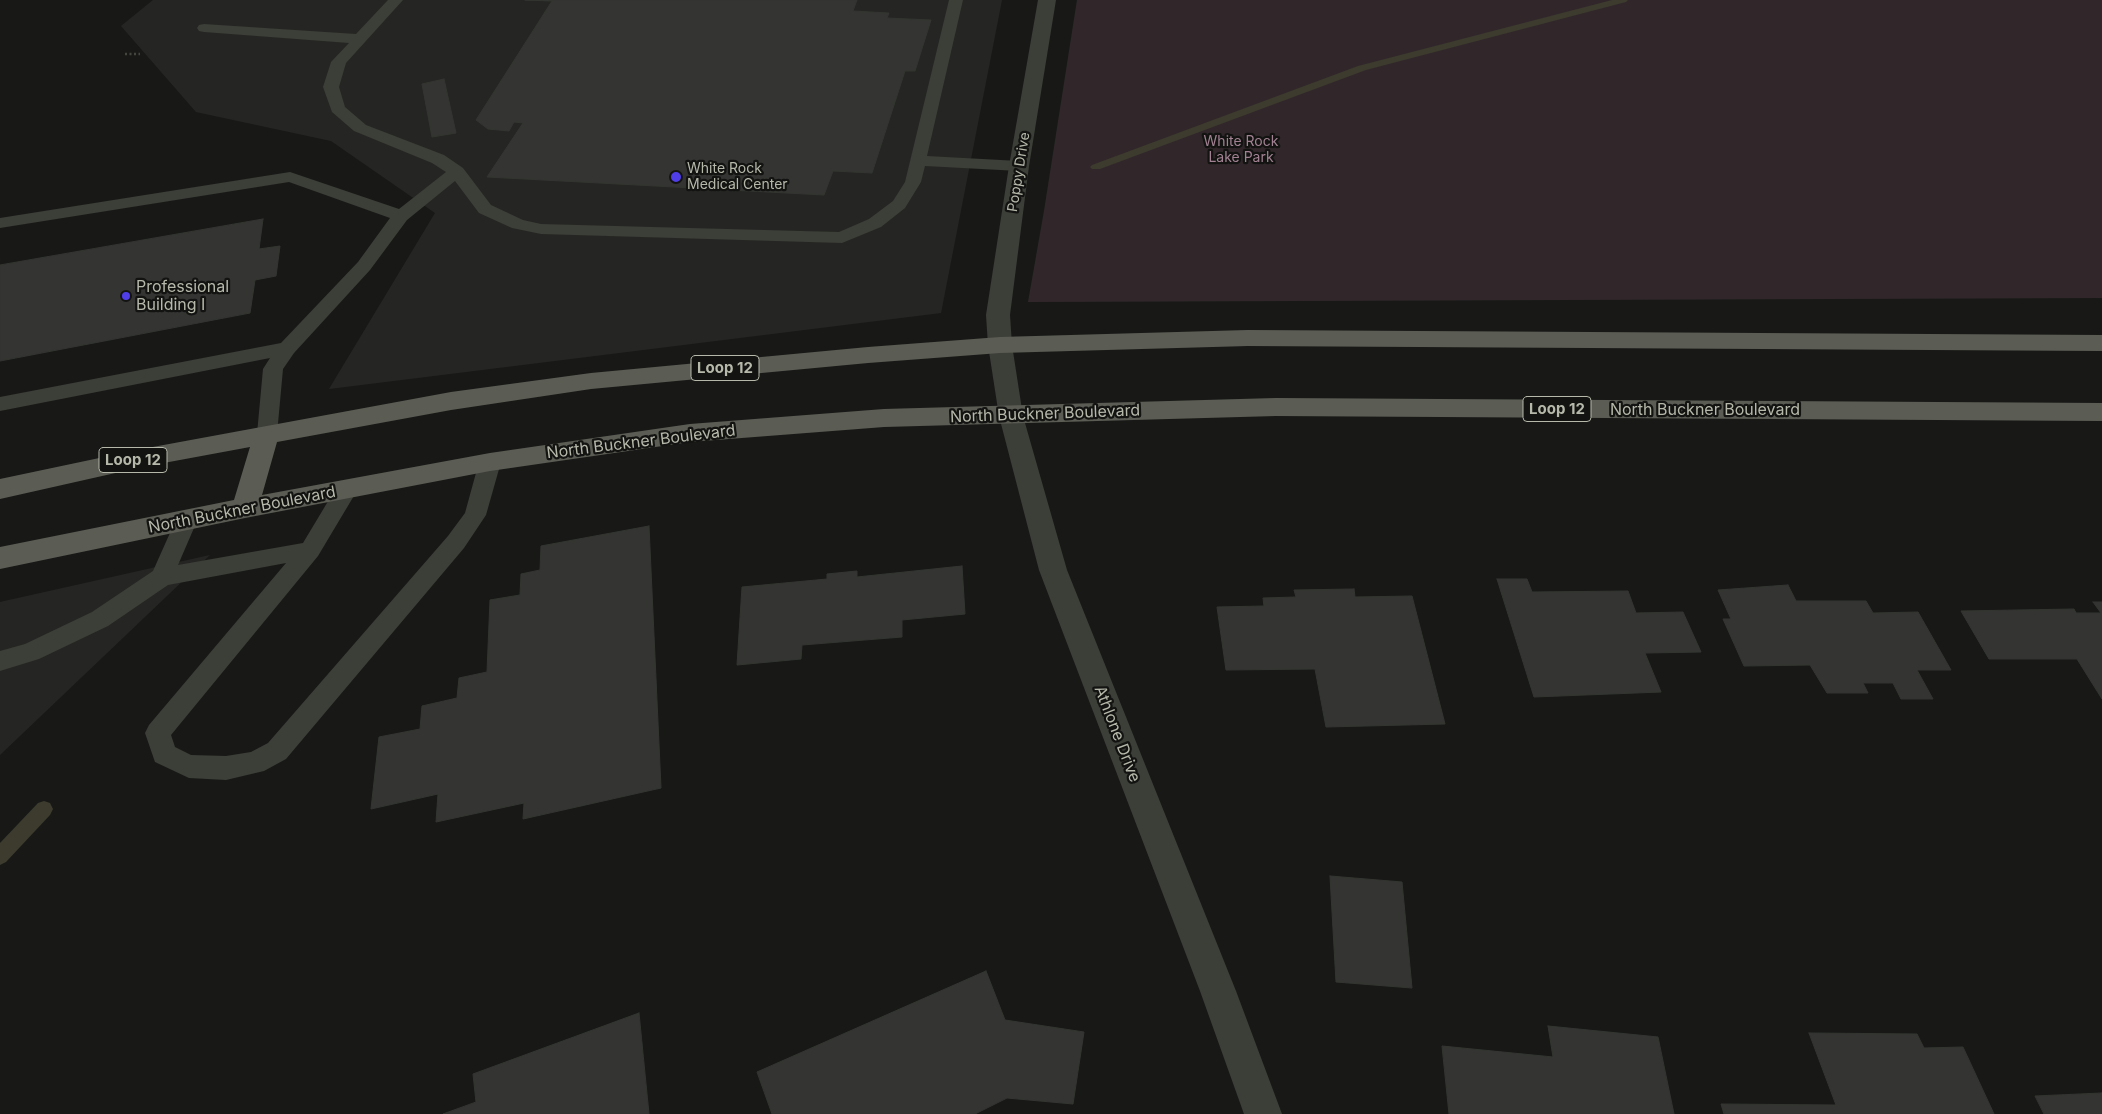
<!DOCTYPE html>
<html>
<head>
<meta charset="utf-8">
<style>
  body { margin:0 }
  canvas { display:block; background:#181917 }
</style>
</head>
<body>
<canvas width="2102" height="1114"></canvas>
<script>
const g = document.querySelector('canvas').getContext('2d');
g.lineJoin = 'round';
function paint(path, color) { g.fillStyle = color; g.fill(path, 'evenodd'); }
const shape = rows => new Path2D(rows.map(r => 'M' + r).join(''));
function trace(path, color, width, dash) { g.strokeStyle = color; g.lineWidth = width; g.lineCap = dash ? 'butt' : 'round'; g.setLineDash(dash || []); g.stroke(path); }
function drawText(font, color, halo, rows, align = 'center') {
  g.font = font + ' Inter,sans-serif'; g.lineWidth = 4.5; g.setLineDash([]); g.textBaseline = 'middle'; g.strokeStyle = halo; g.fillStyle = color; for (const [text, x, y, turn = 0] of rows) {
    g.save(); g.translate(x, y); g.rotate((+turn || 0) * Math.PI / 180); g.textAlign = isNaN(turn) ? turn : align; if (halo) g.strokeText(text, 0, 0); g.fillText(text, 0, 0); g.restore();
  }
}
paint(shape([
  [153,0,1002,0,941,313,329,389,435,213,331,141,196,112,121,26],
  [210,555,0,755,0,602]
]), '#252623');
paint(shape([
  [1077,0,2102,0,2102,298,1028,302,1044,211]
]), '#31272b');
paint(shape([
  [1612,0,1628,0,1626,2,1366,70,1100,169,1092,169,1090,167,1092,165,1358,66,1612,0],
  [44,801,50,803,53,809,50,815,6,862,0,865,0,843,38,803,44,801]
]), '#3c3b2e');
const building = shape([
  [525,0,857,0,853,11,889,13,887,18,931,20,915,71,905,71,872,173,833,171,824,195,487,177,523,123,514,122,509,131,488,129,476,120,552,1,525,0],
  [444,79,456,133,432,137,422,84,444,79],
  [263,219,259,249,280,246,276,276,255,280,250,313,0,361,0,265,263,219],
  [649,526,661,788,523,819,524,803,436,822,438,794,371,809,379,737,420,729,422,706,457,698,459,678,487,672,490,600,520,595,521,574,540,570,541,546,649,526],
  [962,566,965,614,902,620,902,637,802,645,801,659,737,665,742,587,827,579,827,574,857,571,857,577,962,566],
  [1497,579,1527,579,1532,592,1628,591,1636,613,1683,612,1701,652,1645,653,1661,692,1534,697,1497,579],
  [1788,585,1796,601,1866,601,1873,613,1918,612,1951,670,1917,670,1933,699,1901,699,1893,683,1863,683,1868,693,1827,693,1810,665,1744,666,1723,619,1731,619,1718,590,1788,585],
  [1354,589,1355,597,1412,596,1445,724,1326,727,1315,669,1226,670,1217,607,1264,606,1263,598,1296,597,1294,590,1354,589],
  [2093,602,2102,602,2102,699,2077,659,1989,659,1961,611,2074,609,2076,613,2101,613,2093,602],
  [1330,876,1402,882,1412,988,1336,982,1330,876],
  [986,971,1005,1020,1084,1032,1073,1104,1007,1098,975,1114,772,1114,757,1072,986,971],
  [639,1013,649,1114,443,1114,476,1102,473,1074,639,1013],
  [1548,1026,1658,1037,1674,1114,1449,1114,1442,1046,1553,1057,1548,1026],
  [1809,1033,1917,1034,1924,1048,1963,1047,1994,1114,1724,1114,1721,1104,1836,1105,1809,1033],
  [2102,1093,2102,1114,2044,1114,2035,1096,2102,1093]
]);
paint(building, '#343532');
trace(building, '#333531', 1);
trace(shape([
  [125,54,140,54]
]), '#44453e', 2.5, [2, 2.5]);
paint(shape([
  [388,0,403,0,346,63,339,87,345,107,366,125,444,155,463,168,491,205,523,220,541,224,839,232,869,219,893,201,905,182,949,0,963,0,927,156,1019,161,1025,162,1027,166,1025,170,1019,171,925,166,921,182,905,208,881,227,842,243,541,234,512,228,479,213,455,181,407,220,370,270,294,353,283,369,277,434,274,439,267,441,260,439,257,434,263,369,270,358,0,411,0,397,281,343,358,262,390,218,289,182,0,228,0,218,290,172,399,209,446,172,432,163,354,131,332,112,323,87,331,62,349,43,204,32,199,31,197,28,199,25,204,24,356,34,388,0],
  [490,454,497,457,501,462,486,515,464,548,286,759,264,771,226,780,189,778,155,762,145,733,149,725,286,563,168,585,108,626,39,659,0,671,0,651,25,644,92,612,153,571,178,515,186,513,194,515,197,521,178,565,303,543,339,483,347,481,355,483,358,489,318,556,171,735,175,747,191,755,226,756,251,752,268,743,448,536,465,513,479,462,483,457,490,454]
]), '#3c3e38');
paint(shape([
  [1038,0,1056,0,1029,166,1010,315,1012,345,1023,416,1067,570,1236,991,1282,1114,1244,1114,1200,991,1039,570,999,416,988,345,986,315,1009,166,1038,0]
]), '#3c3e38');
paint(shape([
  [1248,330,2102,335,2102,351,1248,346,1000,353,868,363,591,389,451,410,277,442,262,495,490,453,690,424,884,409,1276,398,2102,403,2102,421,1276,416,884,427,690,442,490,471,245,518,0,569,0,547,234,500,250,447,142,467,0,499,0,479,142,449,451,392,591,373,868,347,1000,337,1248,330]
]), '#5b5d54');
for (const [x, y, r, color] of [
  [676,177,6,"#503fe9"],
  [126,296,5,"#503fe9"]
]) { const dot = new Path2D(); dot.arc(x, y, r, 0, 2 * Math.PI); g.fillStyle = color; g.fill(dot); trace(dot, '#131412', 2); }
drawText('14px', '#a28292', '#131412', [
  ["White Rock",1241,142],
  ["Lake Park",1241,158]
]);
drawText('14px', '#b6b8aa', '#131412', [
  ["White Rock",687,169],
  ["Medical Center",687,185]
], 'left');
drawText('14px', '#b6b8aa', '#131412', [
  ["Poppy Drive",1019,172,-81]
]);
for (const [x, y, w] of [
  [725,368,68],
  [1557,409,68],
  [133,460,68]
]) { const box = new Path2D(); box.roundRect(x - w / 2, y - 12.5, w, 25, 4); g.fillStyle = '#131412'; g.fill(box); trace(box, '#b6b8aa', 1); }
drawText('bold 15px', '#b6b8aa', null, [
  ["Loop 12",725,368],
  ["Loop 12",1557,409],
  ["Loop 12",133,460]
]);
drawText('16px', '#b6b8aa', '#131412', [
  ["Professional",136,287],
  ["Building I",136,305]
], 'left');
drawText('16px', '#b6b8aa', '#131412', [
  ["North Buckner Boulevard",1705,410],
  ["North Buckner Boulevard",1045,414,-2],
  ["North Buckner Boulevard",641,442,-7],
  ["North Buckner Boulevard",242,510,-11],
  ["Athlone Drive",1117,734,69]
]);
</script>
</body>
</html>
